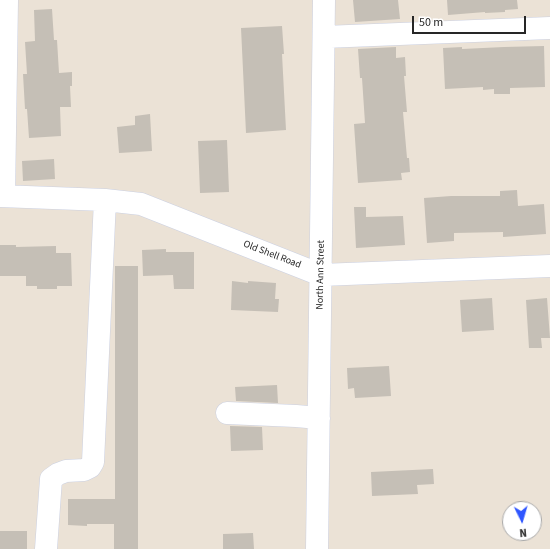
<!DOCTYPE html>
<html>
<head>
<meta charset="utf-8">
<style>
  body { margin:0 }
  #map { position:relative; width:550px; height:549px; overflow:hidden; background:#ebe2d6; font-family:"Source Sans 3",sans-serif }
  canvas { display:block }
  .north { position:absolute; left:502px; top:501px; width:40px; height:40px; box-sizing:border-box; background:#fff; border:1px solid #a8a8a8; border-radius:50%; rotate:175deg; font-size:11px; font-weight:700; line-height:16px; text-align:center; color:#262626 }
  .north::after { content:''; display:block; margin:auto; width:14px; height:18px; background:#2f56ff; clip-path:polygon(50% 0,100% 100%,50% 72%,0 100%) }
  .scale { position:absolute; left:412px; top:16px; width:114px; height:18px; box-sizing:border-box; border:2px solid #262626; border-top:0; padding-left:5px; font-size:12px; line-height:14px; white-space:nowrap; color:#262626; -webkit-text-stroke:3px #fff; paint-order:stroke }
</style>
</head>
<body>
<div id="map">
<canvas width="550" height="549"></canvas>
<div class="north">N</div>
<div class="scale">50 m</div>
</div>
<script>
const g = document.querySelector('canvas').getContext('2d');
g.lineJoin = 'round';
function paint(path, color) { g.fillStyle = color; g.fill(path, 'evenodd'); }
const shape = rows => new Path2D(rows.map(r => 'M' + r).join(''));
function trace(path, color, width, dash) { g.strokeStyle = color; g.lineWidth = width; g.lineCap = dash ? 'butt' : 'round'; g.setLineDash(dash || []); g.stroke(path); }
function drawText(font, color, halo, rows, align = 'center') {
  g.font = font + ' "Source Sans 3",sans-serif'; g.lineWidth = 3; g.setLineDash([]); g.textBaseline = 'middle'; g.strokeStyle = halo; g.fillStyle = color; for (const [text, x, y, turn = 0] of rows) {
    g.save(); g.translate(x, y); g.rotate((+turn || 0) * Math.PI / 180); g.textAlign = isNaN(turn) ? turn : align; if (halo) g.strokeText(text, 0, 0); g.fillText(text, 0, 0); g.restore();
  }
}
paint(shape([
  [353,0,398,0,400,19,355,22],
  [447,0,517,0,518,9,505,10,505,12,485,13,485,12,448,15],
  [52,9,54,40,57,40,59,73,72,72,72,86,70,86,71,107,60,107,61,136,29,138,27,109,25,109,23,74,27,74,25,42,35,41,34,10],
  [282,26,284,54,282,54,286,130,246,133,241,28],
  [544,46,545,87,510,88,510,94,494,94,494,89,483,90,483,87,445,89,443,48,462,47,462,49,504,47],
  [396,47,396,58,405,57,406,76,404,76,407,112,403,112,407,158,409,158,410,172,401,173,402,180,358,183,354,124,365,123,362,78,360,78,358,49],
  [150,114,152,151,119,153,117,127,135,125,135,116],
  [227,140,229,192,200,193,198,141],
  [54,159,55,179,23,181,22,161],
  [517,190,518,206,544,204,546,234,503,237,503,232,454,233,454,241,427,243,424,198,451,196,500,196,500,191],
  [354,207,366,207,366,217,403,216,405,245,356,248],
  [0,245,16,245,16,247,56,246,56,253,71,253,72,286,57,286,57,289,37,289,37,286,26,286,26,276,0,276],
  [166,249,166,252,194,252,194,289,174,289,173,275,143,276,142,250],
  [115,266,138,266,138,549,114,549,114,524,87,524,87,526,68,525,68,499,115,499],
  [232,281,248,283,248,281,276,283,275,299,279,299,278,312,231,310],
  [492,298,494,330,462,332,460,300],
  [547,298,550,338,541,338,542,348,529,348,526,300],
  [389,366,391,396,355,398,354,388,348,389,347,368],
  [277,385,278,403,236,401,235,387],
  [230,426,262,427,263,450,231,451],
  [433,469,434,484,417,485,418,494,372,496,371,472],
  [0,531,27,531,27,549,0,549],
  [253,533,254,549,223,549,223,534]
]), '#c5bfb6');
const minor = shape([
  [324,37,550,28],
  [0,196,105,200,141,204,321,275,550,266],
  [4,196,7,0],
  [227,413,296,416,319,418],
  [46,549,51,479,58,474,66,471,84,470,90,467,93,462,105,200],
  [317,549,324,0]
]);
trace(minor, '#cbd0e1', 23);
trace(minor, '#fff', 22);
drawText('10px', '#262626', '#fff', [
  ["Old Shell Road",272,255,21],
  ["North Ann Street",321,275,-89]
]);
</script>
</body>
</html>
